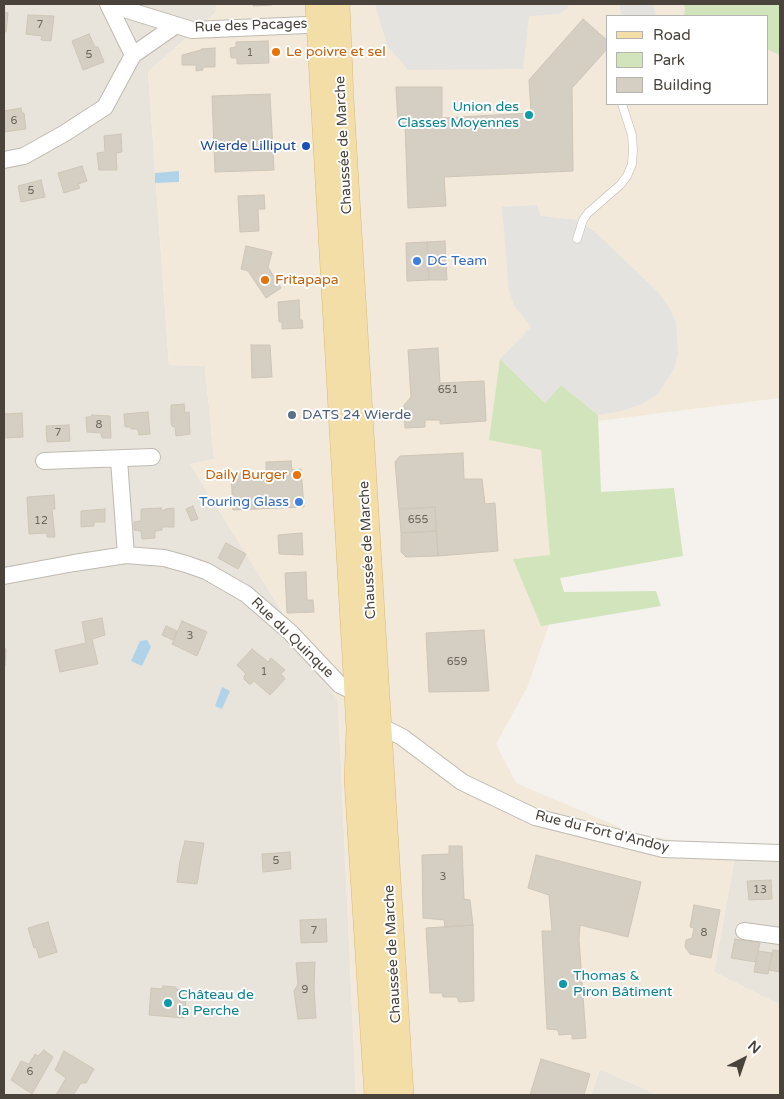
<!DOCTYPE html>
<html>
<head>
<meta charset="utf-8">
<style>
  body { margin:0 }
  #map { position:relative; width:784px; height:1099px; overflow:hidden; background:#f5f2ed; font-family:"Varela Round",sans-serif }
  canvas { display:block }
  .frame { position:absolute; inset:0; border:5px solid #49433b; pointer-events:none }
  .legend { position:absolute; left:606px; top:15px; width:162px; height:90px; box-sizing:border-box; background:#fff; border:1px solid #b6b4b1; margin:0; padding:6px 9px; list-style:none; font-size:15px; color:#49433b }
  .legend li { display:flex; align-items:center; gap:10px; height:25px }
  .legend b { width:25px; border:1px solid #b6b4b1 }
  .north { position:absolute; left:719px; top:1034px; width:50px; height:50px; -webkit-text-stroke:4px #fff; paint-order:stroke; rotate:41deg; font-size:14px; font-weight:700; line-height:20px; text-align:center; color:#49433b }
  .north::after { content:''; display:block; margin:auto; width:18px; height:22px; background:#49433b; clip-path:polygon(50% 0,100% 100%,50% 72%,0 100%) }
</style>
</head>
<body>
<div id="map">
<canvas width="784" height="1099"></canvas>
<div class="frame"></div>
<ul class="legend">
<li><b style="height:6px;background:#f4dea7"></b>Road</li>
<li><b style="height:14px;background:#d2e4bb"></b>Park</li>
<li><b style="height:14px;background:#d5cec3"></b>Building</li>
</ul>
<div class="north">N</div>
</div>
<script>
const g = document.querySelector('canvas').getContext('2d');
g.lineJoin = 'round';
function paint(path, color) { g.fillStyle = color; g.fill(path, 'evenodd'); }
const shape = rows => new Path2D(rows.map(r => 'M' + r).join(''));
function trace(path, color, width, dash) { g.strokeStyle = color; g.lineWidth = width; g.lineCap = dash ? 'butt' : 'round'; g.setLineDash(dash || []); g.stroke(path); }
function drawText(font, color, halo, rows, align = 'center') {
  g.font = font + ' "Varela Round",sans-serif'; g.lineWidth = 4; g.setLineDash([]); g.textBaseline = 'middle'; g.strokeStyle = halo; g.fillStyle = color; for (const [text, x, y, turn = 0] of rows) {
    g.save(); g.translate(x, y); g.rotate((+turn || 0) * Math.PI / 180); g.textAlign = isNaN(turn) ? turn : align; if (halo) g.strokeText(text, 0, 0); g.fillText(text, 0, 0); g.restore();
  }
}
paint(shape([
  [4,4,216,4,216,12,148,72,169,365,205,366,214,459,190,464,338,701,356,1095,4,1095],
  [736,851,780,853,780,1005,714,972],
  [600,1069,658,1095,591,1095]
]), '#e8e4dc');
paint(shape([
  [216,4,683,4,685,8,684,16,608,16,608,104,768,104,768,50,778,54,780,58,780,398,598,421,559,424,550,555,549,625,527,688,496,744,516,783,634,833,736,851,714,972,780,1005,780,1095,658,1095,600,1069,591,1095,356,1095,338,701,190,464,214,459,205,366,169,365,148,72,216,12]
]), '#f3e9db');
paint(shape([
  [683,4,780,4,780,58,778,54,768,50,768,16,684,16,685,8],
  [500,359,545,403,561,385,598,415,601,492,674,488,683,556,560,578,564,592,656,591,661,606,541,626,513,559,550,555,541,450,489,440]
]), '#d2e4bb');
paint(shape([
  [375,4,568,4,569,6,560,14,529,16,523,69,408,70,387,45],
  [619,4,653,4,656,16,622,16],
  [537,205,541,216,577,220,595,232,660,294,670,310,676,322,678,353,674,369,658,394,644,403,625,410,598,415,561,385,545,403,500,359,531,327,514,305,509,291,502,207]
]), '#e4e3e0');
paint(shape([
  [179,171,179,182,155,183,155,173],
  [147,640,151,647,142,666,131,661,140,641],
  [222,687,230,691,222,709,215,706]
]), '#b1d3ea');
const building = shape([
  [253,4,272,4,272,5,253,6,253,4],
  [4,12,8,13,6,32,4,32,4,12],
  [28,15,54,16,51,41,41,40,42,36,26,34,28,15],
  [583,19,608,41,608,48,572,88,573,171,444,177,446,206,408,208,405,124,398,124,396,87,442,87,442,118,531,113,529,80,583,19],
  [89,34,95,47,98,47,104,62,83,70,72,41,89,34],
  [268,41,269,63,237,64,237,58,231,58,230,48,236,47,236,42,268,41],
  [215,48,215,67,203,67,203,70,196,71,196,65,182,65,182,55,201,50,201,49,215,48],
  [270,94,274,170,215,172,212,96,270,94],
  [21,108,22,113,24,113,26,129,4,132,4,111,21,108],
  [121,134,122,152,116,153,117,170,99,170,97,153,105,152,104,136,121,134],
  [82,166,87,181,78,184,80,188,64,193,58,173,82,166],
  [41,180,45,197,21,202,18,186,41,180],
  [264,195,265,209,258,209,259,231,240,232,238,196,264,195],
  [445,241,447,280,429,280,427,242,445,241],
  [427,242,429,280,407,281,406,243,427,242],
  [246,246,272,252,268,267,281,288,266,298,248,271,241,269,246,246],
  [299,300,300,320,302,320,303,328,282,329,282,322,279,322,278,302,299,300],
  [251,345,270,345,272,377,252,378,251,345],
  [438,348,440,383,484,381,486,421,440,424,440,420,425,420,425,427,405,428,404,405,411,397,408,350,438,348],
  [184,404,185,413,189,412,190,434,176,436,175,427,172,426,171,422,171,405,184,404],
  [148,412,150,434,139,435,138,429,131,429,131,427,125,427,124,414,148,412],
  [22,413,23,437,4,438,4,414,22,413],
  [92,415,110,416,111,438,102,438,101,433,87,432,86,417,90,417,92,415],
  [69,425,70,441,47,442,46,426,69,425],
  [463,453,464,479,482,479,485,504,495,503,498,551,438,556,435,507,399,509,395,462,400,456,463,453],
  [291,461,292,470,301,469,304,507,233,510,231,473,266,471,266,462,291,461],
  [54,495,55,509,52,509,55,537,47,537,47,533,29,534,27,497,54,495],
  [193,506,198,519,191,521,186,509,193,506],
  [435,507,436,531,401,533,399,509,435,507],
  [161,508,162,511,165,510,165,509,174,508,174,527,162,527,162,530,155,531,155,538,142,539,141,531,134,530,134,522,141,521,141,509,161,508],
  [105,509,105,522,94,522,94,526,81,527,81,511,105,509],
  [436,531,438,556,406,557,401,552,401,533,436,531],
  [302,533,303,555,279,554,278,535,302,533],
  [226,543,246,554,238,569,218,558,226,543],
  [306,572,307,600,313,600,314,612,287,613,285,573,306,572],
  [102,618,105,635,92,639,98,664,60,672,55,650,86,643,82,622,102,618],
  [182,621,207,632,197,656,172,644,182,621],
  [166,626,177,631,173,640,162,635,166,626],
  [484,630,489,691,429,692,426,633,484,630],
  [4,648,6,649,5,666,4,666,4,648],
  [252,649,268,662,271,658,285,670,281,674,285,679,270,695,254,681,251,684,249,684,244,679,244,676,246,674,237,665,252,649],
  [185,841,204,843,197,884,177,882,180,861,185,841],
  [449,846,462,846,464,899,470,900,473,925,445,927,444,920,423,918,422,855,449,854,449,846],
  [290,852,291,869,263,872,262,854,290,852],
  [536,855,641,882,628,937,580,925,579,939,586,1038,572,1039,572,1034,559,1035,558,1030,547,1029,542,931,552,931,549,895,528,888,536,855],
  [771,880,772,899,749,900,747,881,771,880],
  [694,905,720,910,711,958,690,954,685,947,686,940,692,938,694,928,690,927,694,905],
  [326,919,327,942,301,943,300,920,326,919],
  [48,922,57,952,39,958,36,947,34,948,28,928,48,922],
  [473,925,474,1001,459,1002,457,997,443,997,442,993,430,993,426,928,473,925],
  [735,939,760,943,756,962,731,958,735,939],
  [773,950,780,951,780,972,769,970,773,950],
  [758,951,772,953,768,974,754,972,758,951],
  [315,962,314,988,316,1018,298,1019,294,991,298,984,296,963,315,962],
  [163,986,176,987,176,989,187,991,184,1018,149,1015,151,988,162,989,163,986],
  [44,1050,53,1057,32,1094,11,1080,21,1061,29,1064,35,1054,38,1056,44,1050],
  [64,1051,94,1069,86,1083,81,1083,73,1095,56,1095,66,1078,55,1070,64,1051],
  [541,1059,590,1074,584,1095,530,1095,541,1059]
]);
paint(building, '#d5cec3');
trace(building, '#cfc6b7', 1);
const lane = shape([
  [577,239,583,220,588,213,620,185,627,176,632,164,633,150,632,135,622,104]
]);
const street = shape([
  [108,4,192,30,329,24],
  [108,4,133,55],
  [4,160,24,156,65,133,105,107,133,55,176,25],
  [119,460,126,555],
  [44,461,152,457],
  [4,576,74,563,126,555,164,558,186,564,206,571,246,594,290,632,340,685,357,693,364,693],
  [371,726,378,725,402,737,462,782,535,817,663,849,780,853],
  [744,931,780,936]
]);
const primary = shape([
  [318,4,359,728,357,780,377,1095],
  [337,4,341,99,401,1095]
]);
trace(lane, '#bfbab0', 9);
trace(street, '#bfbab0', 18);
trace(primary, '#d8bb78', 26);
trace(lane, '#fff', 8);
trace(street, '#fff', 16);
trace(primary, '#f4dea7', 25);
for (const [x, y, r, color] of [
  [276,52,5,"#e8710a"],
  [529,115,5,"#0f9aa8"],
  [306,146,5,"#1a4fb4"],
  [417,261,5,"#3f7fe0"],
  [265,280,5,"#e8710a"],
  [292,415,5,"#5c6f8a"],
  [297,475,5,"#e8710a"],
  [299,502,5,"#3f7fe0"],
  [563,984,5,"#0f9aa8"],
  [168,1003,5,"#0f9aa8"]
]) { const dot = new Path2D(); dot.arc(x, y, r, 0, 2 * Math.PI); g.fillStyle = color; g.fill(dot); trace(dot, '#fff', 2); }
drawText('11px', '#6c665d', null, [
  ["7",40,25],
  ["1",250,53],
  ["5",89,55],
  ["6",14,121],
  ["5",31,191],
  ["651",448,390],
  ["8",99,425],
  ["7",58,433],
  ["655",418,520],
  ["12",41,521],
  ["3",190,636],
  ["659",457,662],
  ["1",264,672],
  ["5",276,861],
  ["3",443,877],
  ["13",760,890],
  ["7",314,931],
  ["8",704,933],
  ["9",305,990],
  ["6",30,1072]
]);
drawText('14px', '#49433b', '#fff', [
  ["Rue des Pacages",251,26,-2],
  ["Chaussée de Marche",344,145,-93],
  ["Chaussée de Marche",368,550,-93],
  ["Rue du Quinque",292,638,44],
  ["Rue du Fort d'Andoy",602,832,14],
  ["Chaussée de Marche",393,954,-93]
]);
drawText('14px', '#c56008', '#fff', [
  ["Le poivre et sel",286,52],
  ["Fritapapa",275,280],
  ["Daily Burger",287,475,"right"]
], 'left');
drawText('14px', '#0d838f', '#fff', [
  ["Union des",519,107,"right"],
  ["Classes Moyennes",519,123,"right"],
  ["Thomas &",573,976],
  ["Piron Bâtiment",573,992],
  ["Château de",178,995],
  ["la Perche",178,1011]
], 'left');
drawText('14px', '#164399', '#fff', [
  ["Wierde Lilliput",296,146]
], 'right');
drawText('14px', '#366cbe', '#fff', [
  ["DC Team",427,261],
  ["Touring Glass",289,502,"right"]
], 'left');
drawText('14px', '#4e5e75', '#fff', [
  ["DATS 24 Wierde",302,415]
], 'left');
</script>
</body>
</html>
